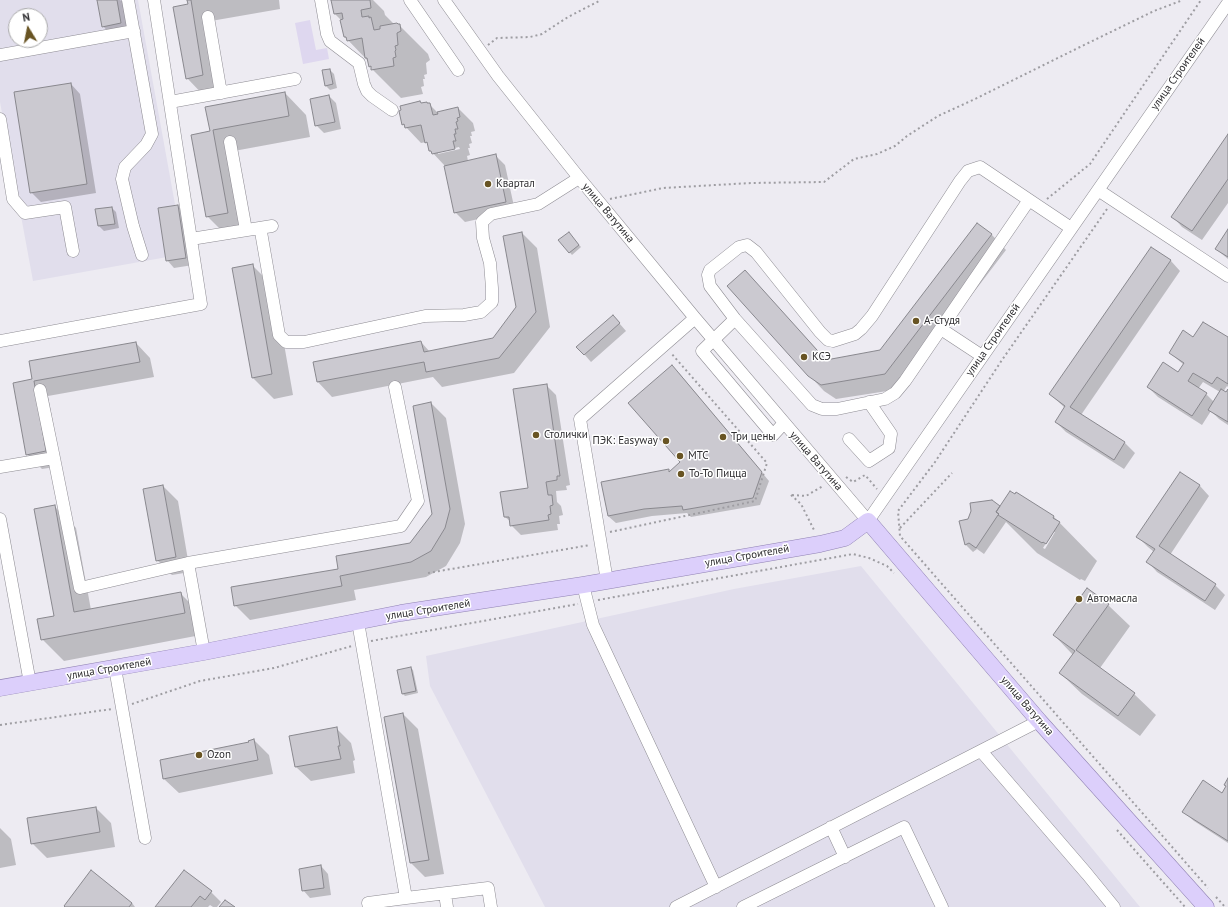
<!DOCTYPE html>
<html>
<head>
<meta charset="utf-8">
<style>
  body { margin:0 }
  #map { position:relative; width:1228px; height:907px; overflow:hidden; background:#edebf2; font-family:"PT Sans",sans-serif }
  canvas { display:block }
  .north { position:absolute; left:8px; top:8px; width:40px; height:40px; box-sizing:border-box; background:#fff; border:1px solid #ababac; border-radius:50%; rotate:350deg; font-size:11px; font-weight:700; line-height:16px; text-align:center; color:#2e2d30 }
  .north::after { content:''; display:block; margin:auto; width:14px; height:18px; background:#685423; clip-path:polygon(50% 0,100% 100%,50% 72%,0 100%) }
</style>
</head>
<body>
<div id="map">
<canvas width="1228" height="907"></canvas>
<div class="north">N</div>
</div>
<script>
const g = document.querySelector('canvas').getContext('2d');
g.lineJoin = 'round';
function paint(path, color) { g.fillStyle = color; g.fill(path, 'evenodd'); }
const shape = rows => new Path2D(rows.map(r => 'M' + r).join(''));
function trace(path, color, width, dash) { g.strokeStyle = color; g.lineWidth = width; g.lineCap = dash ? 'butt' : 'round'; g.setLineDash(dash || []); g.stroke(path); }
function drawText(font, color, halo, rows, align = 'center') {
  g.font = font + ' "PT Sans",sans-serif'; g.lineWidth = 3; g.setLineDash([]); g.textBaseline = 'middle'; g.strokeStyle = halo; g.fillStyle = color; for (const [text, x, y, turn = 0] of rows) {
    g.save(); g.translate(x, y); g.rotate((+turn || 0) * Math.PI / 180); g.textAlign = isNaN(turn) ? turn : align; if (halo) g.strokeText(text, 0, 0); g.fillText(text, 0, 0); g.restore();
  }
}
paint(shape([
  [0,0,138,0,184,254,33,281,0,102],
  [16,16,40,16,40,40,16,40],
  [861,566,1140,907,545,907,430,686,426,656,734,589]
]), '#e1deec');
paint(shape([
  [310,20,316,50,327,48,329,59,303,64,295,23]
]), '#ded7ef');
paint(shape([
  [98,0,120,0,123,2,128,30,110,34,103,26],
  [188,0,279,0,280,9,211,21,224,97,208,100,187,78],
  [332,0,373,0,384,11,385,15,394,24,399,25,428,54,430,60,426,63,427,74,424,75,425,79,423,79,424,86,421,87,423,94,401,98,372,69,369,62,345,37,342,21,335,14],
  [330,70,334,74,337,88,330,90,325,85],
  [71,84,80,94,96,193,41,202,31,192],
  [285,93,306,115,310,137,234,151,249,234,229,238,207,216,211,132,207,108],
  [329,96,336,103,341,129,324,133,316,125],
  [422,104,429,104,438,113,458,108,473,123,475,131,471,132,472,136,470,136,472,143,469,144,470,148,468,148,470,155,467,156,468,161,495,155,505,165,515,211,465,222,455,212,445,166,430,150,429,144,426,142,421,143,403,124],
  [459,147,460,149,438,154,438,152],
  [1228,136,1228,203,1202,240,1182,227,1173,217],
  [178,206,185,213,193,265,174,268,167,260],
  [112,208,116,212,119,228,104,231,99,226,97,210],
  [977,224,992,235,1006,250,900,389,836,399,824,391,809,375,745,271,827,361,880,351],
  [1228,231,1228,259,1216,249],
  [522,233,537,248,550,327,514,373,442,387,433,377,332,397,318,382,314,362,421,342,430,352,494,339,517,308],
  [570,235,581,247,572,255,560,241],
  [1151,248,1171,261,1180,271,1081,415,1125,443,1135,453,1124,469,1066,432,1056,422,1065,408,1050,394],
  [253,266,274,287,293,395,274,399,252,377],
  [613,316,626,331,591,362,584,354],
  [1194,338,1228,339,1228,387,1227,386,1223,392,1226,393,1228,391,1228,425,1219,419,1211,411,1202,425,1158,397,1148,387,1178,373,1184,365,1170,353],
  [1203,382,1220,392,1214,402,1206,394,1198,389],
  [136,343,150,358,154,377,48,396,61,466,42,469,27,454,33,380],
  [679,373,769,481,760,505,691,517,687,513,652,516,616,523,608,516,668,470,670,472,682,463],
  [546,385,556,395,570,485,566,486,567,490,556,491,557,502,561,506,563,515,559,516,560,524,557,524,558,530,521,535,511,525,511,522,505,517,529,488],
  [431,403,446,418,465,524,460,543,446,566,426,577,354,590,356,600,250,620,235,605,410,544,433,514],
  [1181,473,1200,486,1209,496,1170,555,1215,585,1225,595,1215,610,1157,572,1148,562,1154,552,1148,547,1138,537],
  [163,486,178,501,190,572,172,575,157,560],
  [1017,493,1054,517,1097,561,1085,581,1081,579,1080,580,1037,553,1006,522,984,554,977,549,973,552,966,545,960,522,1000,507],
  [1053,532,1055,532,1045,549,1043,548],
  [54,506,76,528,91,610,181,594,202,615,206,634,64,661,42,639,55,617],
  [1108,605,1130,626,1100,668,1134,694,1156,715,1140,736,1082,694,1060,673,1073,655,1054,635],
  [411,668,413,670,418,693,405,696,403,694],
  [403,714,418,729,444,874,425,877,411,863],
  [336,728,351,743,355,760,353,761,355,773,311,781,296,767],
  [254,740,269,755,273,774,179,793,164,779],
  [1228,780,1228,843,1194,821,1184,812,1222,794,1227,787],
  [96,808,111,823,115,847,47,858,32,843],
  [0,828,11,839,16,865,0,868],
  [321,866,328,874,331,895,310,898,303,890],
  [211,892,221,902,217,907,213,907,210,905,208,907,157,907],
  [132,903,135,907,66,907]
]), '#0003');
const building = shape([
  [97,0,117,0,121,23,102,27,97,0],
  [187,0,191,0,203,75,186,79,173,7,188,4,187,0],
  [331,0,370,0,371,8,361,10,362,17,369,16,369,18,371,17,374,30,380,29,380,26,397,23,398,24,400,24,401,31,397,33,398,45,395,46,396,50,395,51,396,57,393,58,394,66,371,70,371,66,369,67,367,58,365,58,362,38,347,41,346,37,344,37,340,20,343,19,342,13,334,14,331,0],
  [330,69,333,84,325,86,322,70,330,69],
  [71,83,87,184,30,193,14,92,71,83],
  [285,92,289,116,213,130,228,213,206,217,191,135,210,131,205,107,285,92],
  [329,95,335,122,315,126,310,99,329,95],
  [420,101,421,103,427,102,427,103,430,103,433,115,438,114,437,112,458,107,460,117,457,118,458,121,456,122,458,129,455,129,456,134,454,134,456,141,453,141,455,149,432,154,431,151,429,151,427,142,425,143,421,125,405,128,404,124,402,125,399,111,401,110,400,106,420,101],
  [1228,134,1228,179,1192,231,1171,217,1228,134],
  [496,154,506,202,454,213,444,166,496,154],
  [178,205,186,258,166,261,158,208,178,205],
  [112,207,115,224,98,226,95,209,112,207],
  [977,223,992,234,885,374,821,385,808,376,727,286,745,270,826,360,880,350,977,223],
  [1228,229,1228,257,1215,249,1228,229],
  [522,232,536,312,499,358,426,372,424,362,317,382,313,362,421,341,424,352,493,338,516,307,503,236,522,232],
  [569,232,579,245,569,253,558,240,569,232],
  [1151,247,1171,260,1070,407,1125,442,1114,460,1055,422,1065,406,1049,394,1151,247],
  [253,264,272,374,252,378,232,268,253,264],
  [613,315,620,323,584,355,576,347,613,315],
  [1203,322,1228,337,1228,384,1217,377,1212,384,1193,373,1188,381,1207,393,1192,416,1147,387,1163,362,1178,372,1184,363,1169,353,1183,330,1193,337,1203,322],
  [136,342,140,362,34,381,46,451,26,455,13,383,32,379,29,361,136,342],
  [672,365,762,472,753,498,683,510,682,506,644,509,608,516,601,482,669,469,669,472,680,462,628,403,672,365],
  [547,384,560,476,557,476,557,480,546,482,548,495,552,495,553,505,550,506,551,514,548,515,549,520,510,526,509,517,504,517,500,492,528,488,513,389,547,384],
  [1221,389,1226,392,1228,389,1228,422,1208,410,1221,389],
  [431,402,450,509,445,528,431,551,411,562,340,576,342,586,234,606,231,587,338,569,336,556,410,543,432,514,413,406,431,402],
  [1180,472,1200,485,1159,546,1216,584,1205,601,1146,562,1155,549,1136,537,1180,472],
  [163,485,176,557,156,561,143,489,163,485],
  [1010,491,1015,494,1016,492,1054,516,1053,518,1060,522,1046,544,1043,542,1042,543,998,515,999,514,996,512,1010,491],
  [992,500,1000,506,996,512,999,514,998,515,976,548,969,543,965,545,959,521,968,519,971,511,970,503,992,500],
  [55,505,74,612,181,592,185,613,41,640,37,619,54,616,34,509,55,505],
  [1087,588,1109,604,1076,650,1135,693,1118,716,1059,673,1075,651,1053,635,1087,588],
  [411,667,416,691,402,694,397,670,411,667],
  [403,713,429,860,410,863,384,717,403,713],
  [337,727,340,746,338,746,341,759,295,767,289,736,337,727],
  [254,739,258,760,163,779,160,760,249,742,248,741,254,739],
  [1228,778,1228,841,1182,812,1203,780,1222,793,1226,786,1224,785,1228,778],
  [96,807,100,832,31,844,27,818,96,807],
  [321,865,324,888,302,891,299,869,321,865],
  [91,870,132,903,129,907,65,907,64,906,91,870],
  [184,870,212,891,205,900,200,896,191,907,155,907,184,870],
  [225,900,235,907,219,907,225,900]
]);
paint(building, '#cbc9d0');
trace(building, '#89888e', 1);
const minor = shape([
  [128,0,152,134,146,145,125,167,122,179,133,226,142,255],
  [321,0,327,34,330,41,359,63,364,84,367,91,372,96,392,110],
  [410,0,458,70],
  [444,0,498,76,576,174,695,318,868,521,1228,3],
  [208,17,221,93],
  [0,55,134,31],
  [170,102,295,79],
  [0,119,13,199,25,213,65,207,73,251],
  [230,142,246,230],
  [1098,190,1228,276],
  [1029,200,905,381,895,393,885,399,837,409,822,409,812,405,735,319,710,286,708,275,710,270,739,247,747,245,756,252,820,332,828,340,833,341,855,334,861,329,872,316,960,181,968,171,980,167,1038,206,1071,228],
  [261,228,261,232,279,335,286,342,304,342,425,316,464,315,481,312,492,302,492,288,490,263,483,238,482,222,491,214,538,204,579,178],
  [191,239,272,226],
  [735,319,702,351,773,435,784,423],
  [941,329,982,356],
  [0,341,201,304,154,0],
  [40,390,54,458],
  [849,439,869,461,889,448,891,434,869,402],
  [0,467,54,458,80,588,188,563,204,652],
  [0,519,30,683],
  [188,563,401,526,418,501,395,387],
  [607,581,580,419,695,318],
  [583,585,593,625,716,887],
  [358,622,406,898,368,903,369,907],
  [115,668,145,838],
  [981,751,1087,874,1114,907],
  [831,827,845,857],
  [445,894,447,907],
  [406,898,488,888,491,907],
  [676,907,1039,721],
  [743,907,904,827,942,907]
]);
const major = shape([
  [0,688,204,652,401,613,583,585,820,544,845,538,868,521,1039,721,1206,907]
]);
trace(minor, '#8e8c93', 13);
trace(major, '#9082b3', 17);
trace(shape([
  [488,45,497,38,530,37,542,34,568,17,601,0],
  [610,199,663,188,751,183,824,182,854,159,877,154,895,146,907,136,938,116,975,99,1080,47,1154,11,1183,0],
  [1047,199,1090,164,1201,0],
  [1107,209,1002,360,935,462,898,511,900,536,1208,888],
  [846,477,853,482,865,475,877,489],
  [791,495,801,504,815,532],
  [792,495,806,496,823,486],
  [900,528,952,473],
  [610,532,755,501,767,463,671,353],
  [428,573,590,545],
  [598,600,853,554,869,558,887,566,894,573],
  [371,641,578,604],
  [132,704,200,681,274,668,352,646],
  [0,725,112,709],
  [1117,830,1185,907],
  [1216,897,1225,907]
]), '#9e9da2', 2, [2, 3]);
trace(minor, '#fff', 12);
trace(major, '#dccffb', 16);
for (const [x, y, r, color] of [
  [488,184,4,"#685423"],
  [916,321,4,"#685423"],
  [804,357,4,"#685423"],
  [536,435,4,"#685423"],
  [723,437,4,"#685423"],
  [666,441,4,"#685423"],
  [680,456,4,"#685423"],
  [681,474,4,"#685423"],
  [1079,599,4,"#685423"],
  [199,755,4,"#685423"]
]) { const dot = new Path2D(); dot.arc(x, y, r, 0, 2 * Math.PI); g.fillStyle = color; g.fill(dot); trace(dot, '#fff', 1.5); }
drawText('11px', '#2e2d30', '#fff', [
  ["улица Строителей",1178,74,-55],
  ["улица Ватутина",608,213,50],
  ["улица Строителей",993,340,-55],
  ["улица Ватутина",816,461,49],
  ["улица Строителей",747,556,-10],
  ["улица Строителей",428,610,-9],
  ["улица Строителей",109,669,-10],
  ["улица Ватутина",1027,706,49]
]);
drawText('11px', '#2e2d30', '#fff', [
  ["Квартал",496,184],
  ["А-Студя",924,321],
  ["КСЭ",812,357],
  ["Столички",544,435],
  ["Три цены",731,437],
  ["ПЭК: Easyway",658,441,"right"],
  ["МТС",688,456],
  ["То-То Пицца",689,474],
  ["Автомасла",1087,599],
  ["Ozon",207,755]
], 'left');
</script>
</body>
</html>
